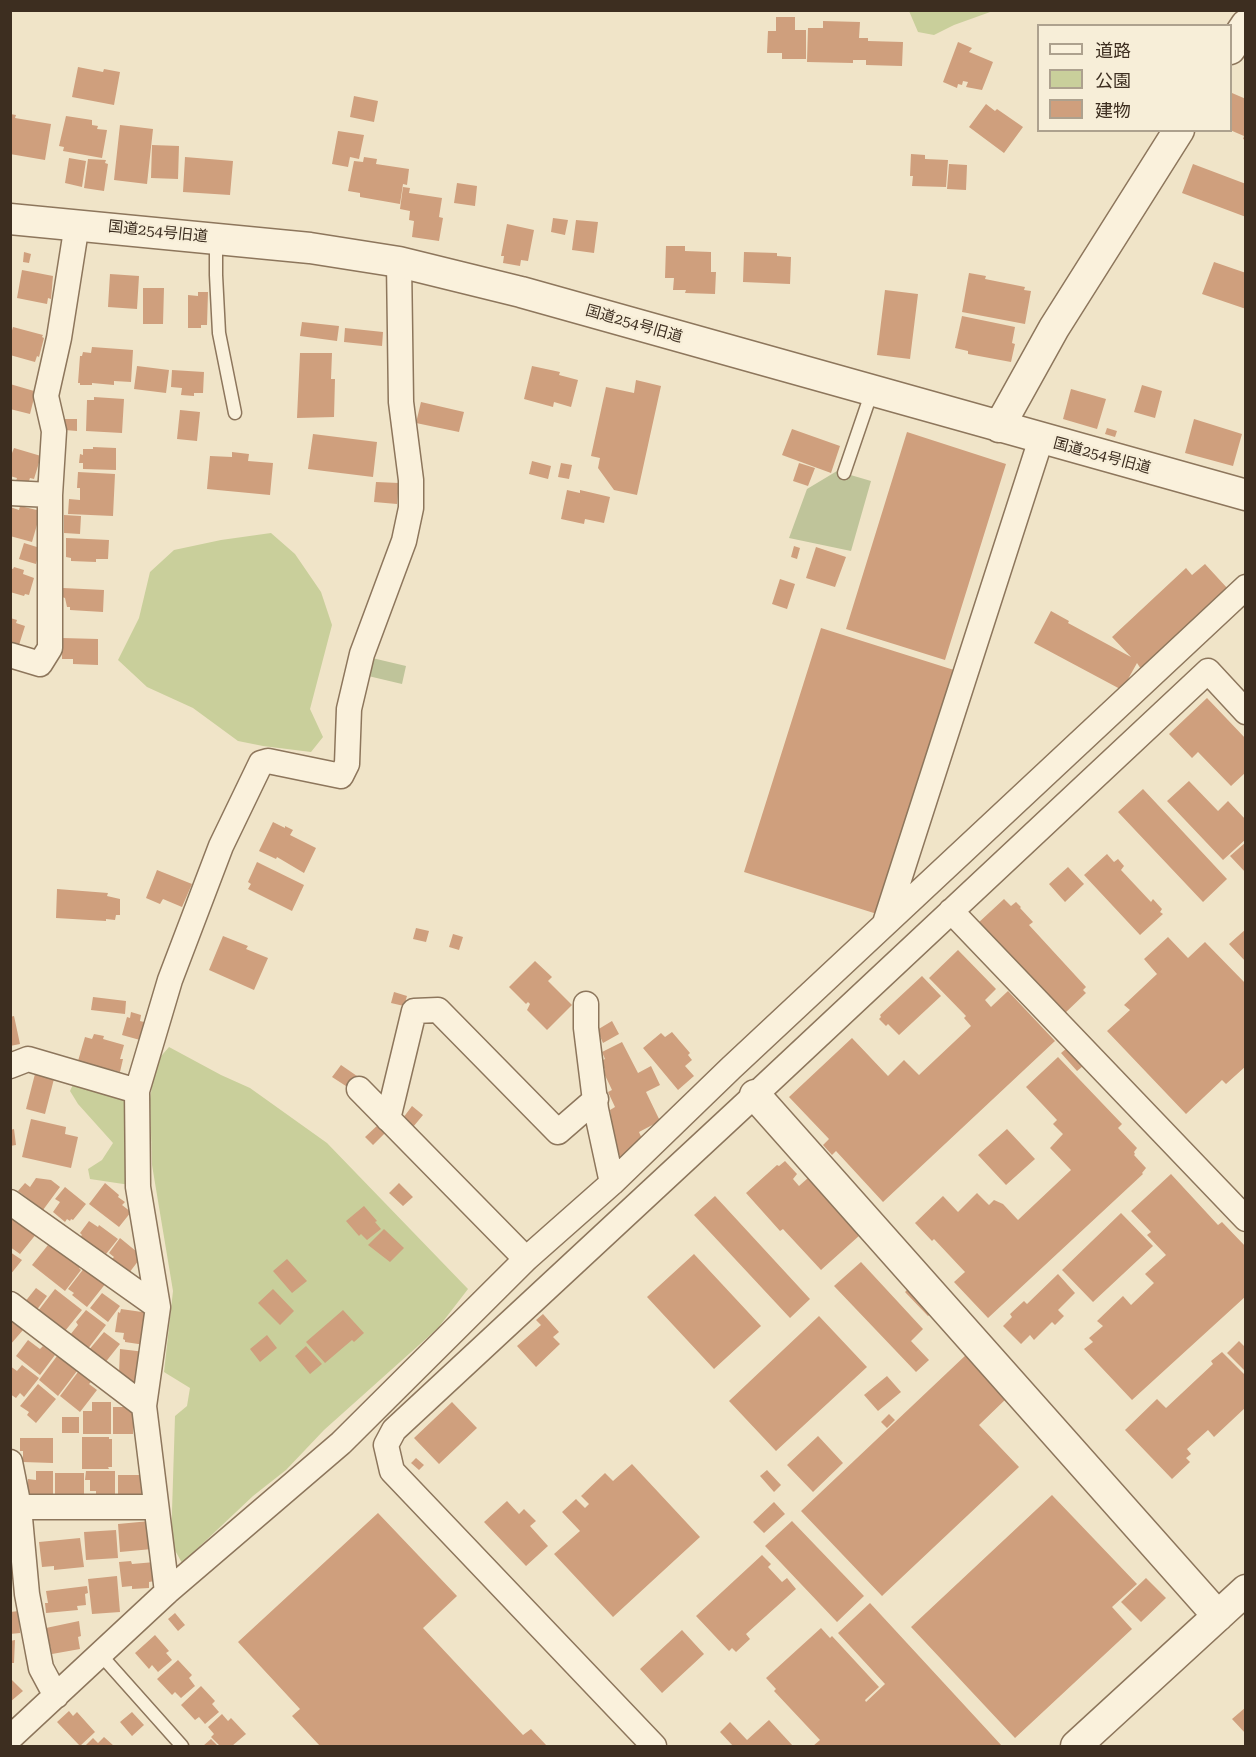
<!DOCTYPE html>
<html>
<head>
<meta charset="utf-8">
<style>
  body { margin:0 }
  #map { position:relative; width:1256px; height:1757px; overflow:hidden; background:#f0e4c8; font-family:"Roboto Serif","Noto Sans JP",serif }
  canvas { display:block }
  .frame { position:absolute; inset:0; border:12px solid #3d2e20; pointer-events:none }
  .legend { position:absolute; left:1037px; top:24px; width:195px; height:108px; box-sizing:border-box; background:#f7eed8; border:2px solid #ada18e; margin:0; padding:8px 10px; list-style:none; font-size:18px; color:#3d2e20 }
  .legend li { display:flex; align-items:center; gap:12px; height:30px }
  .legend b { width:30px; border:2px solid #ada18e }
</style>
</head>
<body>
<div id="map">
<canvas width="1256" height="1757"></canvas>
<div class="frame"></div>
<ul class="legend">
<li><b style="height:8px;background:#faf1dc"></b>道路</li>
<li><b style="height:16px;background:#c9cf9b"></b>公園</li>
<li><b style="height:16px;background:#cf9f7d"></b>建物</li>
</ul>
</div>
<script>
const g = document.querySelector('canvas').getContext('2d');
g.lineJoin = 'round';
function paint(path, color) { g.fillStyle = color; g.fill(path, 'evenodd'); }
const shape = rows => new Path2D(rows.map(r => 'M' + r).join(''));
function trace(path, color, width, dash) { g.strokeStyle = color; g.lineWidth = width; g.lineCap = dash ? 'butt' : 'round'; g.setLineDash(dash || []); g.stroke(path); }
function drawText(font, color, halo, rows, align = 'center') {
  g.font = font + ' "Roboto Serif","Noto Sans JP",serif'; g.lineWidth = 4.5; g.setLineDash([]); g.textBaseline = 'middle'; g.strokeStyle = halo; g.fillStyle = color; for (const [text, x, y, turn = 0] of rows) {
    g.save(); g.translate(x, y); g.rotate((+turn || 0) * Math.PI / 180); g.textAlign = isNaN(turn) ? turn : align; if (halo) g.strokeText(text, 0, 0); g.fillText(text, 0, 0); g.restore();
  }
}
paint(shape([
  [909,11,993,11,954,25,934,35,918,32],
  [271,533,295,554,321,592,332,625,310,709,323,737,311,752,263,746,238,741,193,708,147,687,118,660,139,618,150,572,174,550,221,540],
  [169,1047,221,1075,250,1088,327,1143,468,1289,438,1328,324,1430,286,1470,253,1496,182,1563,171,1543,175,1416,187,1406,190,1388,164,1372,173,1291,152,1165,150,1099,156,1062],
  [75,1080,127,1096,130,1185,90,1179,88,1169,102,1160,113,1143,78,1104,70,1091]
]), '#c9cf9b');
paint(shape([
  [837,471,871,481,851,551,789,538,807,489],
  [368,657,406,666,402,684,364,675]
]), '#bfc49a');
paint(shape([
  [776,17,795,17,795,30,806,30,806,59,782,59,782,53,767,53,768,31,776,31],
  [823,21,860,22,859,38,868,38,868,41,903,42,902,66,866,65,866,60,853,60,853,63,807,62,808,28,823,28],
  [958,42,972,48,969,52,993,62,982,90,966,87,968,82,963,81,962,85,958,84,957,88,943,82],
  [78,67,103,72,104,69,120,72,114,105,72,97],
  [1232,93,1246,99,1246,140,1243,139,1244,136,1230,130,1230,97],
  [354,96,378,101,374,122,350,117],
  [986,104,995,111,997,109,1023,127,1004,153,969,127],
  [10,114,16,115,15,118,51,124,45,160,10,154],
  [66,116,92,120,92,125,98,126,97,129,107,130,102,158,63,151,64,147,59,146],
  [120,125,153,129,147,184,114,180],
  [338,131,364,135,359,159,350,157,348,167,332,164],
  [152,145,179,146,178,179,151,178],
  [911,154,925,155,925,159,948,160,946,187,912,186,913,176,910,176],
  [185,157,233,161,230,195,183,192],
  [364,157,377,159,376,164,409,169,407,185,403,184,400,204,360,197,360,193,348,191,354,161,363,162],
  [69,158,86,161,82,187,65,183],
  [88,159,106,160,105,163,108,164,104,191,84,188],
  [949,164,967,165,966,190,947,189],
  [1193,164,1246,184,1246,217,1182,193],
  [457,183,477,186,475,206,454,203],
  [403,187,410,188,409,193,442,198,439,217,443,218,439,241,412,237,414,221,409,220,410,211,400,209],
  [553,218,568,220,565,235,551,232],
  [576,220,598,222,594,253,572,250],
  [507,224,534,230,528,261,521,260,520,266,503,263,504,256,501,256],
  [666,246,685,246,685,251,711,252,711,272,716,272,715,294,685,293,686,290,673,290,674,278,665,278],
  [24,252,31,254,29,263,23,262],
  [744,252,777,253,777,256,791,257,790,284,743,282],
  [1214,262,1246,273,1246,309,1202,294],
  [22,270,53,276,51,299,48,298,47,304,17,298],
  [969,273,986,276,985,279,1025,287,1024,290,1031,291,1025,324,962,312],
  [110,274,139,276,137,309,108,307],
  [143,288,164,288,163,324,143,324],
  [885,290,918,294,910,359,877,355],
  [198,292,208,292,207,325,201,325,201,328,188,328,188,295,198,296],
  [962,316,1015,327,1012,343,1015,344,1011,362,968,354,968,351,955,348],
  [302,322,339,326,337,341,300,336],
  [13,327,43,335,42,337,44,338,39,357,37,356,35,362,10,355,10,337],
  [345,328,383,332,382,346,344,342],
  [92,347,133,350,131,382,114,381,114,385,92,383,92,385,80,385,80,383,78,383,80,356,82,356,83,352,91,353],
  [300,353,332,353,331,379,335,379,334,417,297,418],
  [137,366,169,370,166,393,134,389],
  [532,366,560,372,559,375,578,380,571,407,554,402,553,407,524,399],
  [172,370,204,372,203,393,194,393,194,396,181,395,182,388,171,387],
  [636,380,661,386,637,495,614,490,598,468,600,458,591,456,606,387,634,393],
  [10,384,34,391,33,394,35,394,30,414,10,409],
  [1142,385,1162,391,1155,418,1134,412],
  [1071,389,1106,399,1097,429,1063,419],
  [94,397,124,399,122,433,86,431,87,400,94,400],
  [421,402,464,412,459,432,416,423],
  [180,410,200,412,197,441,177,439],
  [65,419,77,419,77,431,65,430],
  [1194,419,1242,434,1233,466,1185,453],
  [1107,428,1117,431,1115,437,1105,434],
  [792,429,840,446,831,473,782,455],
  [907,432,1006,464,945,660,846,629],
  [313,434,377,442,373,477,308,469],
  [93,447,116,448,116,470,83,469,83,463,79,463,80,454,83,455,83,449,93,449],
  [14,448,41,456,34,479,30,478,28,484,16,481,17,478,10,476,10,458],
  [232,452,249,454,248,461,273,463,270,495,207,489,210,456,232,457],
  [532,461,551,466,548,479,529,474],
  [561,463,572,465,569,479,558,477],
  [799,463,815,468,808,486,793,481],
  [78,472,115,474,113,516,68,514,69,499,80,500,80,488,77,488],
  [376,482,399,483,397,504,374,502],
  [567,490,580,493,580,490,610,497,604,523,585,519,584,524,561,519],
  [20,506,41,511,32,542,10,536,10,507,19,510],
  [64,515,81,516,80,534,64,533],
  [66,538,109,540,108,559,96,559,96,562,71,561,71,558,66,557],
  [24,543,40,548,36,564,19,559],
  [794,546,800,548,797,559,791,557],
  [816,547,846,557,835,587,806,578],
  [1205,564,1228,589,1141,669,1137,663,1122,690,1034,643,1051,611,1069,621,1068,623,1131,657,1112,637,1186,568,1192,575],
  [14,567,24,570,23,574,34,578,29,595,25,594,24,596,10,592,10,568,13,569],
  [780,579,795,584,787,609,772,604],
  [63,588,104,590,103,612,70,610,70,607,67,607,65,598,62,597],
  [10,618,17,620,16,623,25,626,19,645,10,642],
  [821,628,954,670,877,914,744,872],
  [62,638,98,639,98,665,73,664,73,659,62,659],
  [1207,698,1246,739,1246,772,1231,786,1198,752,1192,758,1169,734],
  [1189,781,1218,811,1228,801,1246,820,1246,839,1223,860,1167,801],
  [1143,789,1227,879,1203,902,1118,812],
  [273,822,285,828,285,826,293,830,290,835,316,848,304,873,277,857,276,859,259,851],
  [1246,842,1246,873,1230,856],
  [1107,854,1114,862,1118,859,1124,866,1121,870,1151,902,1153,899,1162,909,1160,912,1163,914,1140,935,1084,875],
  [257,862,304,885,292,911,248,889,251,884,248,882],
  [1068,867,1084,884,1065,902,1049,884],
  [157,870,192,884,182,907,163,899,160,904,146,898],
  [57,889,108,893,107,896,120,899,120,915,116,915,115,920,106,919,106,921,56,918],
  [1004,899,1011,906,1016,902,1021,907,1020,908,1033,922,1029,925,1086,987,1083,990,1086,993,1064,1014,977,924],
  [416,928,429,931,426,942,413,939],
  [1246,929,1246,962,1229,944],
  [453,934,463,937,459,950,449,947],
  [223,936,248,946,246,949,268,958,254,990,209,970],
  [1168,937,1188,958,1205,942,1246,984,1246,1066,1226,1084,1222,1080,1186,1114,1107,1031,1130,1010,1124,1005,1157,974,1144,959],
  [958,950,996,989,985,1000,991,1007,1008,991,1055,1041,883,1202,836,1151,832,1155,823,1145,829,1139,789,1097,852,1038,888,1076,904,1060,919,1075,971,1026,964,1018,966,1016,929,978],
  [535,961,552,977,548,981,572,1005,547,1030,527,1010,530,1004,528,1002,526,1004,509,987],
  [922,976,941,996,899,1035,888,1024,886,1026,879,1019,881,1017,880,1015],
  [394,992,407,996,404,1006,391,1003],
  [93,997,126,1001,125,1014,91,1010],
  [131,1012,141,1015,140,1021,144,1022,140,1040,122,1035,127,1017,130,1018],
  [14,1016,20,1044,10,1046,10,1017],
  [612,1021,619,1034,603,1043,597,1030],
  [672,1032,690,1053,688,1055,692,1060,685,1066,694,1076,678,1090,643,1048,661,1033,665,1037],
  [94,1034,104,1036,103,1039,124,1045,120,1059,123,1059,120,1072,78,1061,85,1037,92,1039],
  [622,1042,638,1073,651,1066,660,1085,646,1092,660,1121,639,1132,642,1139,621,1158,613,1142,615,1142,610,1110,615,1107,608,1092,612,1090,603,1071,605,1070,601,1061,605,1059,602,1052],
  [1067,1048,1083,1066,1077,1071,1061,1053],
  [1058,1057,1122,1124,1118,1128,1137,1148,1134,1152,1135,1154,1134,1155,1146,1168,1142,1173,1143,1174,988,1318,954,1282,965,1272,934,1239,932,1241,915,1223,943,1196,958,1212,977,1193,989,1205,994,1200,1003,1204,1018,1220,1071,1170,1050,1148,1063,1134,1053,1124,1057,1120,1026,1087],
  [341,1065,357,1076,349,1088,332,1077],
  [36,1070,55,1075,45,1114,26,1109],
  [412,1106,423,1115,413,1127,403,1118],
  [31,1119,66,1127,65,1134,78,1137,71,1168,22,1157],
  [379,1124,386,1132,373,1145,365,1137],
  [14,1129,16,1145,10,1146,10,1130],
  [1007,1129,1035,1159,1006,1185,978,1155],
  [785,1161,797,1174,793,1179,799,1186,808,1178,860,1235,821,1270,783,1229,780,1231,746,1193,777,1165,779,1166],
  [1171,1174,1218,1225,1222,1222,1246,1247,1246,1296,1132,1400,1084,1349,1093,1342,1089,1338,1103,1326,1097,1321,1123,1296,1131,1305,1154,1283,1145,1274,1166,1255,1147,1235,1151,1232,1131,1211],
  [36,1178,51,1180,60,1187,43,1210,18,1191,25,1183,30,1187],
  [105,1183,119,1195,118,1197,125,1202,122,1205,131,1212,119,1227,89,1204],
  [399,1183,413,1197,403,1206,389,1193],
  [65,1187,86,1204,73,1220,71,1219,70,1221,67,1219,65,1222,53,1212,60,1202,55,1199],
  [715,1196,810,1299,790,1318,694,1215],
  [364,1206,377,1221,375,1222,381,1229,367,1240,361,1234,359,1236,346,1221],
  [10,1212,37,1233,20,1254,10,1247],
  [1121,1213,1153,1246,1093,1302,1062,1270],
  [89,1221,98,1227,99,1225,118,1239,106,1254,104,1252,102,1254,80,1237,82,1235,80,1233],
  [384,1229,404,1248,390,1262,368,1245],
  [120,1238,142,1256,129,1273,110,1261,114,1257,109,1253],
  [51,1243,81,1266,79,1268,81,1270,65,1291,32,1265,48,1245,49,1246],
  [10,1252,22,1260,10,1275],
  [694,1254,761,1326,714,1369,647,1297],
  [287,1259,307,1281,292,1293,273,1271],
  [861,1262,923,1329,911,1341,929,1360,916,1372,834,1286],
  [85,1267,106,1283,87,1307,72,1295,74,1293,68,1289],
  [1058,1274,1075,1293,1058,1310,1064,1316,1055,1325,1052,1322,1034,1340,1030,1335,1021,1344,1003,1326,1012,1317,1010,1314,1024,1301,1027,1304],
  [911,1286,935,1310,928,1316,905,1292],
  [36,1288,47,1296,36,1311,24,1303],
  [55,1289,82,1310,65,1331,38,1311],
  [273,1289,294,1311,280,1325,258,1303],
  [102,1293,120,1306,108,1322,90,1308],
  [121,1309,149,1313,145,1345,125,1342,125,1340,123,1339,124,1333,115,1332,118,1312,120,1313],
  [86,1310,106,1325,87,1350,70,1335,78,1325,76,1322],
  [343,1310,364,1333,354,1342,352,1340,325,1363,306,1342],
  [543,1314,559,1332,553,1337,560,1344,536,1367,517,1346,541,1325,536,1320],
  [819,1316,867,1367,776,1451,729,1401],
  [10,1320,23,1330,10,1345],
  [104,1332,120,1344,104,1364,88,1351],
  [267,1335,277,1348,260,1362,250,1349],
  [28,1340,40,1349,43,1346,55,1355,40,1375,16,1356],
  [1239,1341,1246,1348,1246,1372,1227,1353],
  [306,1346,322,1364,310,1374,295,1356],
  [120,1349,145,1352,141,1386,128,1385,119,1374],
  [1222,1352,1246,1376,1246,1407,1214,1437,1208,1430,1187,1449,1191,1454,1186,1458,1190,1462,1172,1479,1125,1430,1157,1399,1166,1408,1213,1364,1211,1361],
  [967,1354,1008,1397,979,1425,1019,1467,882,1596,801,1511],
  [57,1356,77,1371,58,1396,39,1380],
  [22,1365,39,1378,24,1397,20,1393,16,1398,10,1394,10,1366,17,1371],
  [78,1372,91,1382,89,1384,97,1390,80,1412,60,1396],
  [887,1376,901,1392,878,1411,864,1395],
  [38,1384,56,1399,36,1423,27,1415,29,1412,20,1406],
  [92,1402,111,1402,111,1434,83,1434,83,1411,92,1411],
  [452,1402,477,1428,439,1464,414,1438],
  [113,1407,133,1407,133,1434,113,1434],
  [889,1414,895,1420,887,1428,881,1422],
  [62,1417,79,1417,79,1433,62,1433],
  [818,1436,843,1463,813,1492,787,1465],
  [82,1437,109,1437,109,1439,112,1439,112,1467,108,1467,109,1469,82,1469],
  [20,1438,53,1438,53,1463,23,1462,23,1451,20,1451],
  [416,1458,424,1465,419,1470,411,1463],
  [632,1464,700,1537,613,1617,554,1554,580,1531,562,1512,576,1499,585,1508,589,1504,581,1496,605,1473,613,1481],
  [767,1470,781,1485,774,1492,760,1476],
  [36,1471,53,1471,53,1499,28,1498,28,1479,36,1480],
  [86,1471,115,1471,115,1499,96,1499,96,1491,90,1491,90,1480,85,1480],
  [55,1473,84,1473,84,1499,55,1499],
  [118,1475,143,1475,143,1499,118,1499],
  [1052,1495,1137,1584,1112,1607,1132,1629,1015,1738,911,1627],
  [507,1501,519,1514,524,1509,536,1521,530,1526,548,1546,526,1566,484,1522],
  [774,1502,785,1514,764,1533,753,1522],
  [378,1513,457,1596,423,1628,523,1735,531,1729,547,1746,320,1746,292,1716,300,1709,238,1642],
  [150,1521,152,1549,120,1552,118,1524],
  [792,1521,864,1596,837,1622,765,1546],
  [116,1530,118,1558,86,1560,84,1532],
  [80,1538,84,1567,54,1570,54,1566,42,1567,39,1542],
  [762,1555,771,1564,768,1567,782,1582,787,1578,796,1589,746,1634,750,1639,736,1652,732,1648,729,1651,696,1616],
  [131,1561,132,1564,155,1562,155,1581,149,1582,149,1588,132,1589,132,1586,122,1587,119,1562],
  [117,1576,120,1612,92,1614,88,1579],
  [1146,1578,1166,1598,1141,1622,1121,1602],
  [87,1586,88,1593,85,1594,86,1605,77,1606,78,1610,46,1613,45,1603,48,1603,46,1591],
  [870,1603,1002,1746,813,1746,820,1740,774,1691,776,1689,766,1678,821,1628,830,1638,832,1636,879,1687,865,1700,866,1702,885,1684,838,1633],
  [19,1611,20,1633,10,1634,10,1612],
  [175,1613,185,1625,178,1631,168,1619],
  [79,1621,81,1636,78,1637,80,1649,52,1654,46,1628],
  [682,1630,704,1654,662,1693,640,1669],
  [155,1635,169,1651,166,1653,172,1660,158,1672,152,1665,149,1669,135,1653],
  [15,1640,14,1663,10,1663,10,1641],
  [178,1660,192,1675,189,1678,195,1686,181,1698,175,1692,172,1695,157,1679],
  [10,1678,23,1691,10,1702],
  [201,1686,215,1701,212,1704,219,1712,205,1724,199,1717,195,1720,181,1705],
  [1246,1707,1246,1734,1232,1719],
  [69,1711,73,1716,77,1712,95,1732,80,1746,57,1722],
  [132,1712,144,1725,132,1736,120,1722],
  [222,1714,228,1721,231,1718,246,1734,232,1746,220,1746,211,1737,214,1734,208,1727],
  [769,1720,793,1746,733,1746,720,1732,730,1722,747,1740],
  [104,1737,114,1746,85,1746,93,1738,98,1743],
  [211,1739,218,1746,203,1746]
]), '#cf9f7d');
const service = shape([
  [216,239,216,275,219,333,235,413],
  [844,473,872,391],
  [100,1654,182,1746]
]);
const minor = shape([
  [10,493,50,495],
  [10,655,40,664,50,648,50,495,54,431,46,396,59,338,77,224],
  [951,911,1246,1219],
  [885,923,1041,439],
  [586,1004,586,1028,596,1109,612,1183],
  [10,1066,28,1059,137,1091],
  [359,1089,526,1259],
  [388,1119,414,1011,438,1010,558,1132,596,1099],
  [10,1202,158,1307],
  [10,1304,144,1406],
  [10,1462,19,1507,27,1594,41,1668,56,1696],
  [10,1507,155,1507],
  [167,1592,144,1406,158,1307,138,1187,137,1091,170,980,221,846,261,763,268,761,341,776,347,764,349,709,362,654,404,541,411,508,411,480,401,402,399,262],
  [10,1738,167,1592,341,1443,526,1259,612,1183,731,1068,1246,587],
  [654,1746,392,1471,386,1445,394,1430,755,1095,1208,671,1246,712]
]);
const tertiary = shape([
  [1230,49,1246,25],
  [10,219,310,248,399,262,521,292,1246,495],
  [999,427,1054,328,1179,130],
  [755,1095,1218,1616],
  [1076,1746,1246,1590]
]);
trace(service, '#8d765c', 15);
trace(minor, '#8d765c', 27);
trace(tertiary, '#8d765c', 33);
trace(service, '#faf1dc', 12);
trace(minor, '#faf1dc', 24);
trace(tertiary, '#faf1dc', 30);
drawText('15px', '#3d2e20', '#f7eed8', [
  ["国道254号旧道",158,232,6],
  ["国道254号旧道",634,324,16],
  ["国道254号旧道",1102,456,15]
]);
</script>
</body>
</html>
